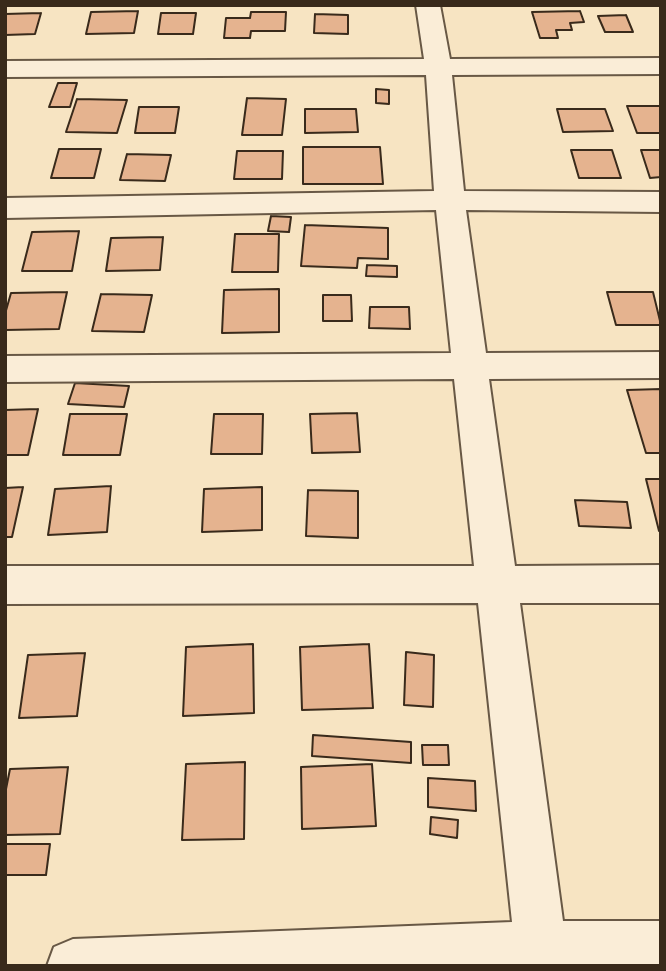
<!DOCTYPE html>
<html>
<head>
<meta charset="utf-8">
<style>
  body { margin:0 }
  #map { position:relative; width:666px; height:971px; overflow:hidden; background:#f7e4c2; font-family:"IM FELL Great Primer",serif }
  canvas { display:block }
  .frame { position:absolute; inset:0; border:7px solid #392a1b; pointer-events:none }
</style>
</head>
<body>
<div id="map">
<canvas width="666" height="971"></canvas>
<div class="frame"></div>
</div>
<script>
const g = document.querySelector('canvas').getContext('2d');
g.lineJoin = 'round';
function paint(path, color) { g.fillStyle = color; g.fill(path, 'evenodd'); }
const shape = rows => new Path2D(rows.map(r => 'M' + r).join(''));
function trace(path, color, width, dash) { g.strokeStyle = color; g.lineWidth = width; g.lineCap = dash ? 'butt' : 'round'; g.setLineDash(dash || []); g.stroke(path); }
const building = shape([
  [138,11,134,33,86,34,91,12,138,11],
  [580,11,584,22,570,23,572,30,556,30,558,38,540,38,532,12,580,11],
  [251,12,286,12,285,31,251,31,250,38,224,38,226,18,250,18,251,12],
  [41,13,35,34,5,35,5,14,41,13],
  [161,13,196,13,193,34,158,34,161,13],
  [315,14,348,15,348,34,314,33,315,14],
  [626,15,633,32,605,32,598,16,626,15],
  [58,83,77,83,70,107,49,107,58,83],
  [376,89,389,90,389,104,376,103,376,89],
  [247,98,286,99,282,135,242,135,247,98],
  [77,99,127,100,117,133,66,132,77,99],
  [627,106,661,106,661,133,637,133,627,106],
  [139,107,179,107,175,133,135,133,139,107],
  [305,109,356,109,358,132,305,133,305,109],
  [557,109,605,109,613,131,563,132,557,109],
  [303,147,380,147,383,184,303,184,303,147],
  [59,149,101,149,94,178,51,178,59,149],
  [571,150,612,150,621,178,579,178,571,150],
  [641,150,661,150,661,177,650,178,641,150],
  [237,151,283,151,282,179,234,179,237,151],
  [127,154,171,155,165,181,120,180,127,154],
  [271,216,291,217,289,232,268,231,271,216],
  [305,225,388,228,388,259,358,258,357,268,301,266,305,225],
  [79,231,72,271,22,271,32,232,79,231],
  [235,234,279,234,278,272,232,272,235,234],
  [163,237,160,270,106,271,111,238,163,237],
  [367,265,397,266,397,277,366,276,367,265],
  [279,289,279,332,222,333,224,290,279,289],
  [67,292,59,329,5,330,5,314,11,293,67,292],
  [607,292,653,292,661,325,616,325,607,292],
  [101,294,152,295,144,332,92,331,101,294],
  [323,295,351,295,352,321,323,321,323,295],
  [370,307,409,307,410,329,369,328,370,307],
  [75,383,129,386,124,407,68,404,75,383],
  [661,389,661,453,646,453,627,390,661,389],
  [38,409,28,455,5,455,5,410,38,409],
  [357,413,360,452,312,453,310,414,357,413],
  [70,414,127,414,120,455,63,455,70,414],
  [214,414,263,414,262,454,211,454,214,414],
  [646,479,661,479,661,531,659,531,646,479],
  [111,486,107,532,48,535,55,489,111,486],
  [23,487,12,537,5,537,5,488,23,487],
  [262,487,262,530,202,532,204,489,262,487],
  [308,490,358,491,358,538,306,536,308,490],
  [575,500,627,502,631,528,579,526,575,500],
  [253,644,254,713,183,716,186,647,253,644],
  [369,644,373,708,302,710,300,647,369,644],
  [406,652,434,655,433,707,404,705,406,652],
  [85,653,77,716,19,718,28,655,85,653],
  [313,735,411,742,411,763,312,756,313,735],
  [422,745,448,745,449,765,423,765,422,745],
  [245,762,244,839,182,840,186,764,245,762],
  [372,764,376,826,302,829,301,767,372,764],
  [68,767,60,834,5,835,5,794,10,769,68,767],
  [428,778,475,781,476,811,428,807,428,778],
  [431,817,458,820,457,838,430,834,431,817],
  [5,844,50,844,46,875,5,875,5,844]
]);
paint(building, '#e5b38f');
trace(building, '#392a1b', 2);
const minor = shape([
  [416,5,440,5,450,59,661,58,661,74,452,75,464,191,661,192,661,212,466,210,486,353,661,352,661,378,489,379,515,566,661,565,661,603,520,603,563,921,661,921,661,966,47,966,54,947,73,939,512,922,478,603,5,604,5,566,474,566,454,379,5,382,5,356,451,353,436,210,5,218,5,198,434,191,426,75,5,77,5,61,424,59,416,5]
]);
trace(minor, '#685845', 4);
paint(minor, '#faedd7');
</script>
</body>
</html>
